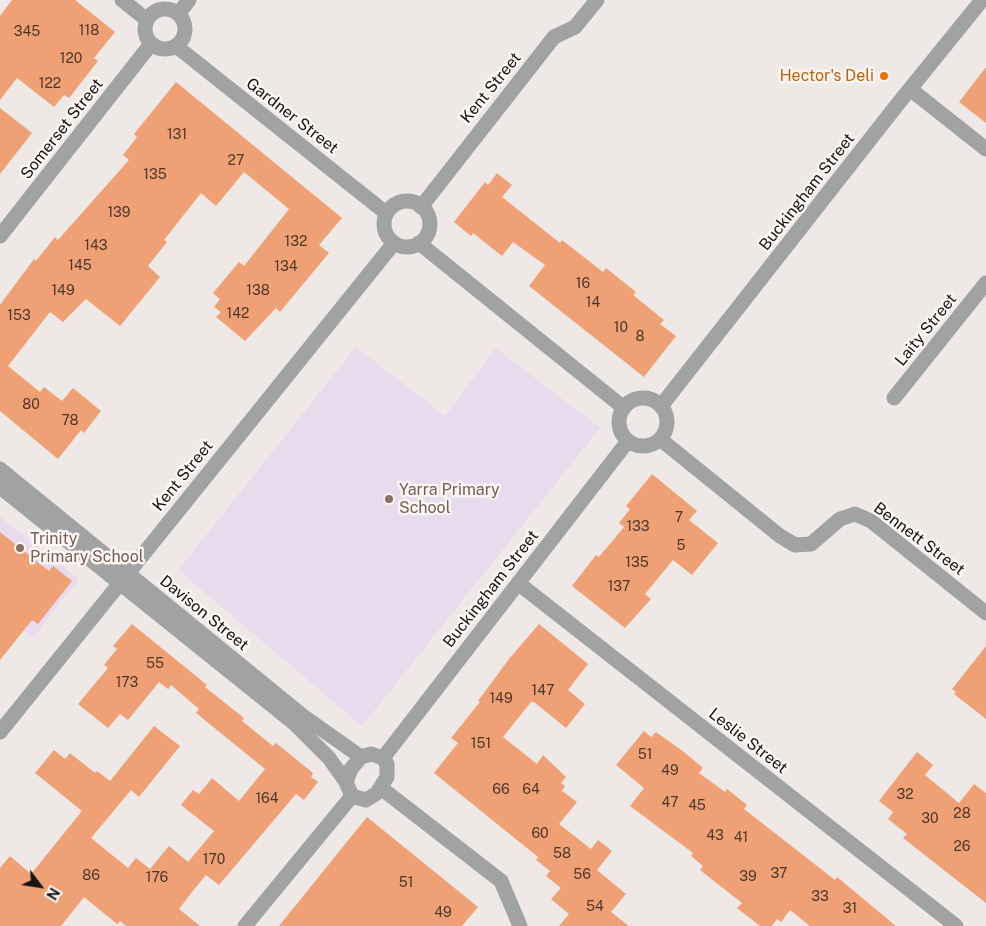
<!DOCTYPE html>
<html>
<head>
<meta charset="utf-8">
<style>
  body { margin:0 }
  #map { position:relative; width:986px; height:926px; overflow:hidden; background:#eee9e6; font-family:"Public Sans",sans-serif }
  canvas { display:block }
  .north { position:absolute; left:15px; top:861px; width:50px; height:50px; -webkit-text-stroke:4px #fbf6f4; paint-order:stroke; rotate:121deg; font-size:14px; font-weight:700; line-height:20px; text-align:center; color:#161413 }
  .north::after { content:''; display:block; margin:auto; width:18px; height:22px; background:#161413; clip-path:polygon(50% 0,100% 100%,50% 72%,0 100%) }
</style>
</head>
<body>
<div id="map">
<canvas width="986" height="926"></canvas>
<div class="north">N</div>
</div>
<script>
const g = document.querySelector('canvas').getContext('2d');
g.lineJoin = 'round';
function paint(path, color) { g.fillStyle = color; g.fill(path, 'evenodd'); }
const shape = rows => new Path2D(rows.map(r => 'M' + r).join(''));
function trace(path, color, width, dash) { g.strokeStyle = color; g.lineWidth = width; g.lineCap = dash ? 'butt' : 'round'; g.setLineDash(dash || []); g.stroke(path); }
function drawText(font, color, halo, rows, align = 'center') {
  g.font = font + ' "Public Sans",sans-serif'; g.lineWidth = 5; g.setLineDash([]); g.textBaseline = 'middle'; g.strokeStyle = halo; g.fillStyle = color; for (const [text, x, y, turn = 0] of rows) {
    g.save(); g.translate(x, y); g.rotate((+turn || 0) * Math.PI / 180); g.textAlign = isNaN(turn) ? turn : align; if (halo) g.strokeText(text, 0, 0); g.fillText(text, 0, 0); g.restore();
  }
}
paint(shape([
  [356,347,445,416,496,348,600,428,362,726,178,570],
  [0,517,79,579,33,638,0,613]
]), '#e8dbee');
paint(shape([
  [12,0,75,0,115,32,94,58,98,61,69,98,64,95,54,107,17,78,0,100,0,16],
  [986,67,986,123,959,102],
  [176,82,342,218,319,245,329,253,324,259,280,312,276,308,245,341,216,317,221,312,214,307,220,299,213,293,239,262,244,266,289,209,244,172,216,206,201,193,164,240,167,242,148,266,160,277,120,326,86,299,63,322,50,312,8,366,40,392,44,387,62,401,73,388,101,411,84,433,81,430,58,459,0,411,0,305,34,259,36,261,55,237,58,240,129,160,123,155,137,137,134,134],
  [0,108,32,133,0,174],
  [497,173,512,185,502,197,560,243,562,240,603,272,606,268,636,292,633,295,664,320,660,324,676,336,644,377,529,286,545,265,513,242,502,256,473,233,471,236,454,222,485,182,488,185],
  [652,474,697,511,689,520,718,543,692,575,673,560,645,594,651,599,625,628,572,586,596,555,599,557,624,527,619,523,630,509,626,506],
  [0,532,49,571,53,566,72,581,38,624,32,620,0,660],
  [132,624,207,685,205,687,244,718,242,721,273,746,276,743,313,773,311,777,318,782,304,800,296,794,219,885,206,875,192,892,179,909,200,926,126,926,120,921,117,924,84,897,61,926,0,926,0,868,10,856,31,874,82,811,35,773,54,750,65,759,70,753,95,773,97,771,110,781,154,726,180,746,139,797,131,790,91,838,128,868,136,858,150,869,169,846,188,862,214,831,181,805,193,790,199,794,212,778,239,801,265,769,196,713,199,709,171,685,168,689,159,682,128,720,120,714,108,728,78,704,108,668,104,665,117,649,113,646],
  [539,624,588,664,568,690,585,704,566,728,534,702,531,702,503,737,537,764,543,755,566,777,561,783,565,786,562,791,577,802,559,824,591,849,598,840,612,851,597,870,626,894,611,912,629,926,559,926,569,914,551,899,561,888,546,876,550,871,536,860,538,857,434,773,458,743,451,738,480,702,478,701,509,659],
  [986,646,986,719,954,694,956,692,952,689],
  [644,731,651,737,656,732,684,752,703,768,699,773,725,792,727,789,747,805,744,809,835,880,837,877,896,926,810,926,790,910,781,922,777,919,772,926,760,926,737,908,742,903,700,870,703,866,691,856,693,853,630,806,644,788,616,765],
  [917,752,933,765,925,775,959,803,974,784,986,793,986,903,903,838,907,834,888,819,893,812,879,801],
  [367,817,478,907,462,926,279,926]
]), '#efa075');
trace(shape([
  [122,0,147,20],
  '145 29a20 20 0 1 1 40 0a20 20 0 1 1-40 0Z',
  [178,14,189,0],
  [176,46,386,213],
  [910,89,986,149],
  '384 224a23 23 0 1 1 46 0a23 23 0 1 1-46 0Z',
  [421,207,554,37,575,27,597,0],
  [0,236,151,44],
  [419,243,624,408],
  [894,398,986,283],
  '619 422a24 24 0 1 1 48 0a24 24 0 1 1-48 0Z',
  [661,406,897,105,982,0],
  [660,439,780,536,795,545,811,544,840,519,855,514,871,521,986,613],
  [0,469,303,716,361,757],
  [0,487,295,724,329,758,346,782,352,796,366,800,377,793,387,777,387,764,383,758,371,754,361,757,351,769,346,782],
  [518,583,956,926],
  [0,732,394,243],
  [383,758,628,441],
  [381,788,501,881,520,926],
  [245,926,352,796]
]), '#a1a2a4', 15);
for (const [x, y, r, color] of [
  [884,76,5,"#e8710a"],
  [389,499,5,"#8d6e63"],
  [20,548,5,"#8d6e63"]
]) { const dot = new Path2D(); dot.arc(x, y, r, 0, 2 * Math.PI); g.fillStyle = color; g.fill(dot); trace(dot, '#fbf6f4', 2); }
drawText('14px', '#4c372c', null, [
  ["118",89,31],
  ["345",27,32],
  ["120",71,59],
  ["122",50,84],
  ["131",177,135],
  ["27",236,161],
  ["135",155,175],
  ["139",119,213],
  ["132",296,242],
  ["143",96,246],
  ["145",80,266],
  ["134",286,267],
  ["16",583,284],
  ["149",63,291],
  ["138",258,291],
  ["14",593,303],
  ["142",238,314],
  ["153",19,316],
  ["10",621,328],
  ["8",640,337],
  ["80",31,405],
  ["78",70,421],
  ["7",679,518],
  ["133",638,527],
  ["5",681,546],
  ["135",637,563],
  ["137",619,587],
  ["55",155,664],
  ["173",127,683],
  ["147",543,691],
  ["149",501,699],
  ["151",481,744],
  ["51",645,755],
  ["49",670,771],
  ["66",501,790],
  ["64",531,790],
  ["32",905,795],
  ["164",267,799],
  ["47",670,803],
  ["45",697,806],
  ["28",962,814],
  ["30",930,819],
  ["60",540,834],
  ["43",715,836],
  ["41",741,838],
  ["26",962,847],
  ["58",562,854],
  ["170",214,860],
  ["37",779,874],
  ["56",582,875],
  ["86",91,876],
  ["39",748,877],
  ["176",157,878],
  ["51",406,883],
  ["33",820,897],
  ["54",595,907],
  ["31",850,909],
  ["49",443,913]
]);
drawText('16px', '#c56008', '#fbf6f4', [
  ["Hector's Deli",874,76]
], 'right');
drawText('16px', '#161413', '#fbf6f4', [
  ["Kent Street",491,88,-51],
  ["Gardner Street",292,116,38],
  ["Somerset Street",62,129,-52],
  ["Buckingham Street",807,192,-52],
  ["Laity Street",926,330,-51],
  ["Kent Street",183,476,-51],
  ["Bennett Street",919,539,37],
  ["Buckingham Street",491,589,-52],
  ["Davison Street",204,613,39],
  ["Leslie Street",748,741,38]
]);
drawText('16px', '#785e54', '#fbf6f4', [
  ["Yarra Primary",399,490],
  ["School",399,508],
  ["Trinity",30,539],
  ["Primary School",30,557]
], 'left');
</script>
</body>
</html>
